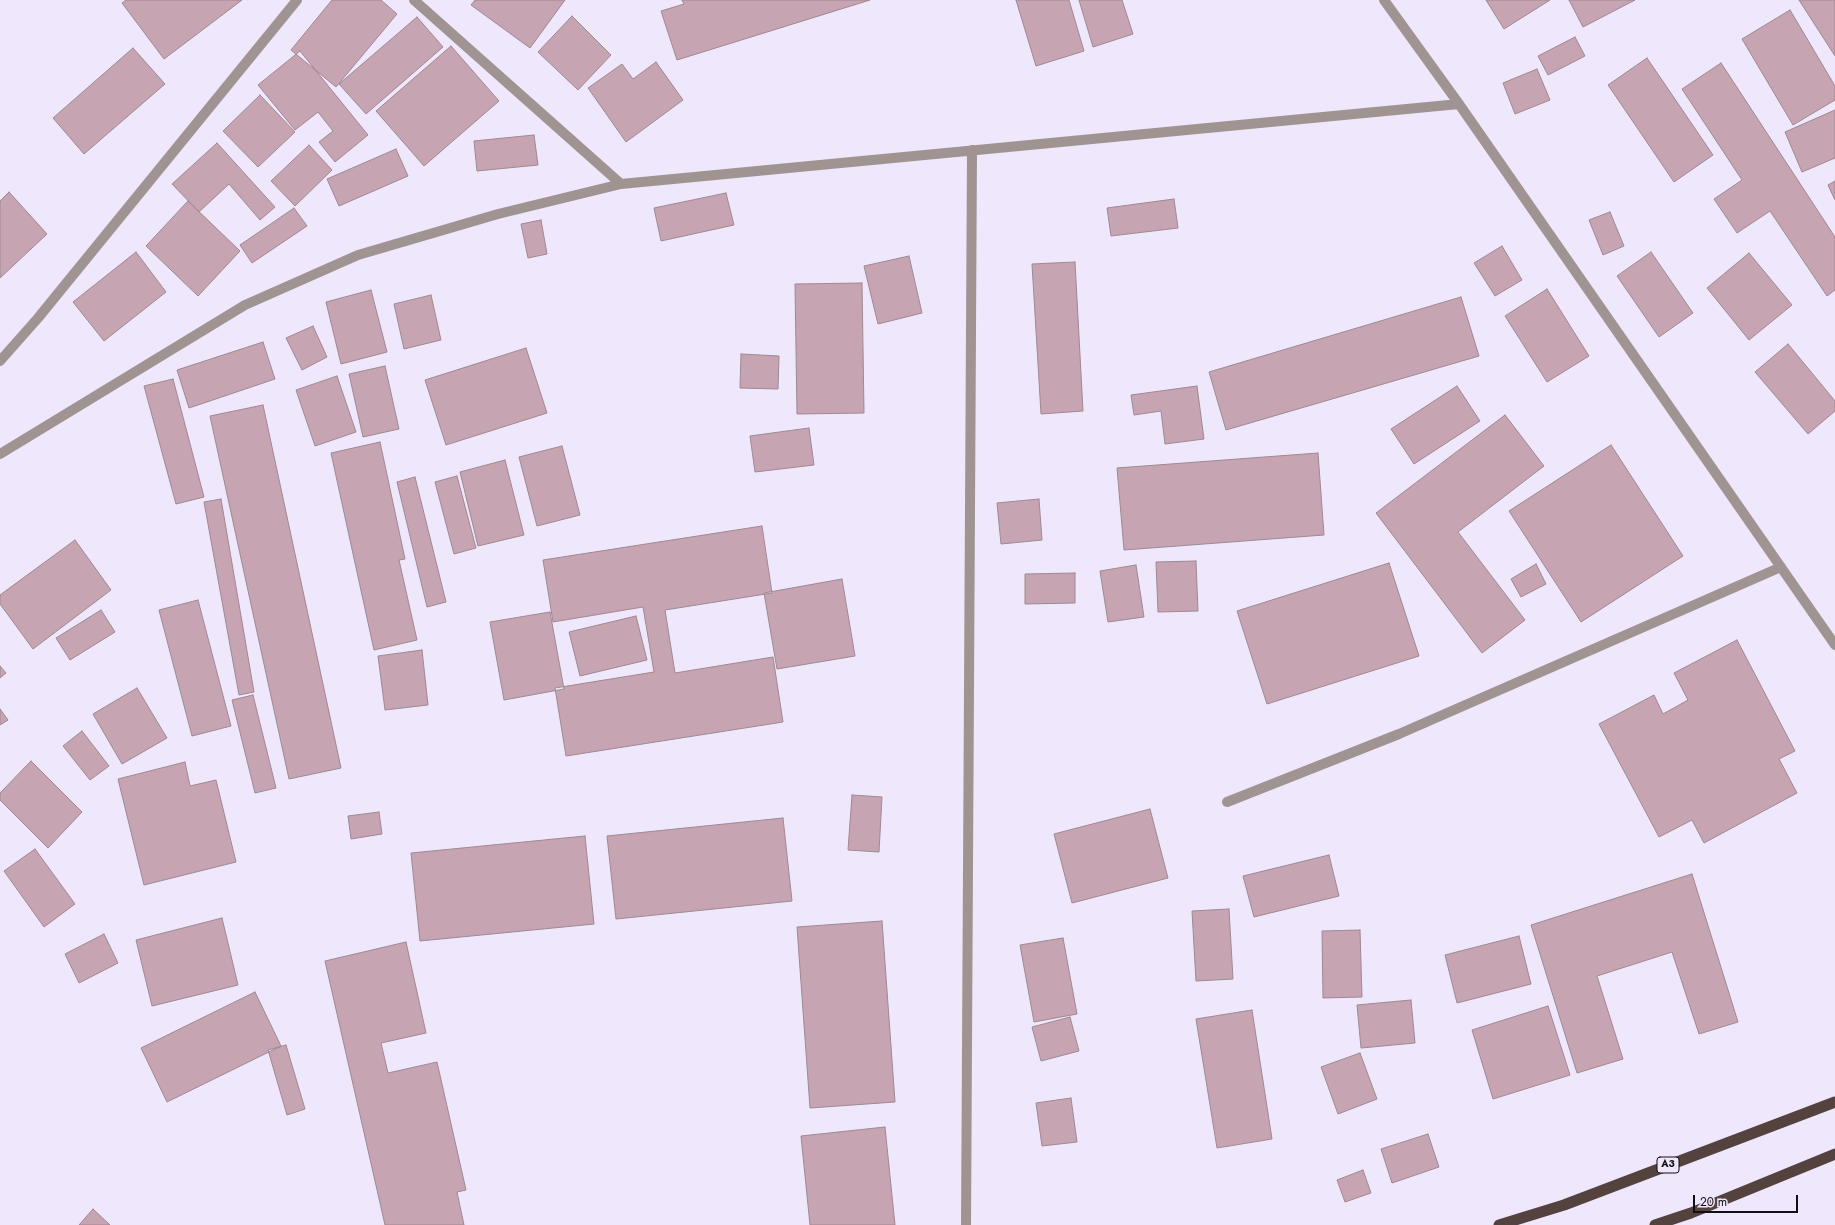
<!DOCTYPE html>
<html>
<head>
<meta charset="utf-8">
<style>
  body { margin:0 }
  #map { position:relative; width:1835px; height:1225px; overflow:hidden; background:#efe7fc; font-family:Jost,sans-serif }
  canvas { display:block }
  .scale { position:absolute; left:1693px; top:1195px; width:105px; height:18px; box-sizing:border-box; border:2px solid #110e15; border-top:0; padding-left:5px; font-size:12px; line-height:14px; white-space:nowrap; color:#110e15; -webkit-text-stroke:3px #efe7fc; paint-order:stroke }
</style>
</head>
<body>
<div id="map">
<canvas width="1835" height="1225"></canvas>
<div class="scale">20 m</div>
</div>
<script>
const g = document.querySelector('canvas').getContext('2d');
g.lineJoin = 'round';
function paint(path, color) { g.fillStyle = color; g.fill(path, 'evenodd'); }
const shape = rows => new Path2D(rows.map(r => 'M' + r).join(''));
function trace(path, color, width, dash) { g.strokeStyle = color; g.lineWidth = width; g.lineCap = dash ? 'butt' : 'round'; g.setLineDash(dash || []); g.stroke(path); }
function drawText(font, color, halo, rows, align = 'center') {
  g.font = font + ' Jost,sans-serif'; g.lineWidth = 3.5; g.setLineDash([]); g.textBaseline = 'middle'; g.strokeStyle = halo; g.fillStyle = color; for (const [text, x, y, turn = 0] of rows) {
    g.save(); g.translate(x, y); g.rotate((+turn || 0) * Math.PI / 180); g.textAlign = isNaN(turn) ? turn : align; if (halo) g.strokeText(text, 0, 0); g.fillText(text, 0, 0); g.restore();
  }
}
const building = shape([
  [126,0,242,0,164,59,122,3,126,0],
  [332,0,381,0,397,14,336,87,291,50,332,0],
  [475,0,565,0,530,48,471,5,475,0],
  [682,0,870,0,677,60,661,11,684,4,682,0],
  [1016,0,1069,0,1084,51,1036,66,1016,0],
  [1079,0,1122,0,1133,34,1093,47,1079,0],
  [1486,0,1550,0,1504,29,1486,0],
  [1569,0,1635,0,1583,27,1569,0],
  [1799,0,1835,0,1835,56,1799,0],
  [1790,10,1835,86,1835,100,1793,125,1742,39,1790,10],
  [572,16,611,55,578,90,538,52,572,16],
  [417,17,443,47,366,114,339,84,417,17],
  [1575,37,1585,56,1548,75,1538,56,1575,37],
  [451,46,499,101,424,166,376,111,451,46],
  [133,48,165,84,84,154,53,118,133,48],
  [300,51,368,135,335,162,319,142,333,131,318,112,295,130,258,85,300,51],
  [1647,58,1713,155,1674,182,1608,85,1647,58],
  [656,62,683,100,626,142,588,88,622,64,633,79,656,62],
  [1721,63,1835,237,1835,290,1827,296,1770,211,1737,233,1714,199,1742,180,1682,89,1721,63],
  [1537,69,1550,100,1515,114,1503,83,1537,69],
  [260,95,295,132,258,167,223,131,260,95],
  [1835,110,1835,158,1802,172,1785,132,1835,110],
  [534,135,538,165,477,171,474,141,534,135],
  [217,143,275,207,260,220,229,184,199,212,172,184,217,143],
  [309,145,332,170,295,206,271,181,309,145],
  [396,149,408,176,339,206,327,179,396,149],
  [1835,181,1835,200,1828,185,1835,181],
  [9,192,47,234,0,278,0,201,9,192],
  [726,193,734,225,661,241,654,208,726,193],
  [1174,199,1178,228,1111,236,1107,208,1174,199],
  [188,201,240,251,198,296,146,246,188,201],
  [294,208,307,226,252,263,240,245,294,208],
  [1610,212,1624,246,1603,255,1589,220,1610,212],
  [541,220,547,254,528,258,521,224,541,220],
  [1502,246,1522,280,1495,296,1474,263,1502,246],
  [136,252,166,292,104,341,73,302,136,252],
  [1651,252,1693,313,1659,337,1617,276,1651,252],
  [1749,253,1792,305,1749,340,1707,288,1749,253],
  [909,256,922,313,878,324,864,266,909,256],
  [1075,262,1083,411,1041,414,1032,264,1075,262],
  [862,283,864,413,797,414,795,284,862,283],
  [1547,289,1589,356,1547,382,1505,316,1547,289],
  [371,290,387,352,341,364,326,302,371,290],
  [431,295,441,340,404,349,394,304,431,295],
  [1461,297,1479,356,1226,430,1209,372,1461,297],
  [313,326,327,357,302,370,286,338,313,326],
  [263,342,275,379,189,408,177,370,263,342],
  [1788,344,1835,401,1835,411,1808,434,1755,372,1788,344],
  [526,348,547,413,446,445,425,380,526,348],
  [741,354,779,356,778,389,740,388,741,354],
  [385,366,399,429,363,437,349,374,385,366],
  [337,376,356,432,315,446,296,390,337,376],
  [173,379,204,497,176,504,144,386,173,379],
  [1197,386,1204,439,1165,444,1161,411,1134,415,1131,395,1197,386],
  [1457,386,1480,421,1414,464,1391,429,1457,386],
  [263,405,341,768,289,779,210,416,263,405],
  [1505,415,1544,466,1458,532,1525,620,1482,653,1376,513,1505,415],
  [809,428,814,465,755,472,750,436,809,428],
  [380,442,405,559,399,560,417,640,374,650,331,453,380,442],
  [1611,445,1683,556,1581,622,1509,511,1611,445],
  [562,446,580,515,537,526,519,457,562,446],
  [1318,453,1324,535,1124,550,1117,468,1318,453],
  [505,460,524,535,478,546,460,472,505,460],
  [457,476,476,548,454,554,435,482,457,476],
  [415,477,446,602,427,607,397,482,415,477],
  [221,499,254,692,239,695,204,502,221,499],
  [1039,499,1042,540,1001,544,997,503,1039,499],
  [762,526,772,593,665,610,675,673,773,657,783,722,566,756,555,688,654,672,643,607,553,622,543,560,762,526],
  [75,540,111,590,33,649,0,604,0,595,75,540],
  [1196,561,1198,611,1158,612,1156,562,1196,561],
  [1389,563,1419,656,1267,704,1237,611,1389,563],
  [1536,564,1546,584,1521,597,1511,579,1536,564],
  [1136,565,1144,617,1108,622,1100,571,1136,565],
  [1075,573,1075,603,1025,604,1025,574,1075,573],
  [842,579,855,656,777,669,764,593,842,579],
  [198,600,231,726,192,736,159,610,198,600],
  [101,610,115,632,70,660,56,638,101,610],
  [550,612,564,689,504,700,490,622,550,612],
  [636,616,647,660,580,676,569,632,636,616],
  [1737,640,1795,751,1779,759,1797,793,1704,843,1692,820,1659,837,1599,724,1654,695,1663,714,1688,700,1674,673,1737,640],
  [422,650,428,705,385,710,378,656,422,650],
  [0,666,6,673,0,678,0,666],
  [137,688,167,738,122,764,93,714,137,688],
  [253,695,276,788,255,793,232,700,253,695],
  [0,709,8,720,0,725,0,709],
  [82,731,109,766,90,780,63,746,82,731],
  [31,761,82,812,48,848,0,800,0,793,31,761],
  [185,762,190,786,216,780,236,862,144,885,118,779,185,762],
  [852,795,882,797,879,852,848,850,852,795],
  [1150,809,1168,878,1072,903,1054,834,1150,809],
  [379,812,382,834,351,839,348,816,379,812],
  [783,818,792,901,616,919,607,836,783,818],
  [585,836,594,924,420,941,411,853,585,836],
  [35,849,75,904,44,927,4,871,35,849],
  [1329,855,1339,896,1254,917,1243,876,1329,855],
  [1692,874,1738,1022,1699,1034,1672,952,1597,976,1623,1059,1577,1073,1531,925,1692,874],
  [1229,909,1233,979,1196,981,1192,911,1229,909],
  [222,918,238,985,152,1006,136,940,222,918],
  [882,921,895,1102,810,1108,797,927,882,921],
  [1360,930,1362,997,1323,998,1322,931,1360,930],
  [104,934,118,963,79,983,65,954,104,934],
  [1519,936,1531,984,1457,1003,1445,955,1519,936],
  [1063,938,1077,1014,1034,1022,1020,945,1063,938],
  [406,942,426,1033,381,1043,388,1073,437,1062,466,1190,457,1192,464,1225,385,1225,325,961,406,942],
  [255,992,281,1046,167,1102,141,1048,255,992],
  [1411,1000,1415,1043,1361,1048,1357,1005,1411,1000],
  [1548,1006,1570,1075,1493,1099,1472,1030,1548,1006],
  [1252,1010,1272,1139,1217,1148,1196,1019,1252,1010],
  [1070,1017,1079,1051,1041,1061,1032,1027,1070,1017],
  [286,1045,305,1109,287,1115,268,1050,286,1045],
  [1360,1053,1377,1099,1338,1114,1321,1067,1360,1053],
  [1071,1098,1077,1142,1042,1146,1036,1103,1071,1098],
  [885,1127,895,1225,810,1225,801,1136,885,1127],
  [1428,1134,1439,1167,1392,1183,1381,1149,1428,1134],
  [1363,1170,1371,1193,1345,1202,1337,1180,1363,1170],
  [93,1209,110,1225,79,1225,93,1209]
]);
paint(building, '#c7a4b2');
trace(building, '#9e8891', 1);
trace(shape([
  [414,0,621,184],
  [1384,0,1459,104,1835,645],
  [0,361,38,318,297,0],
  [0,454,245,305,358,255,498,214,621,184,1459,104],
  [1227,802,1399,734,1781,567],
  [966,1225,972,150]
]), '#9f9492', 10);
trace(shape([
  [1499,1225,1564,1205,1835,1102],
  [1655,1225,1691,1213,1835,1154]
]), '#54423e', 11);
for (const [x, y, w] of [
  [1668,1165,22]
]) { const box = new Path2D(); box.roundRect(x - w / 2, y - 8, w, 16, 3); g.fillStyle = '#efe7fc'; g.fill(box); trace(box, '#110e15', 1); }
drawText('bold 10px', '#110e15', null, [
  ["A3",1668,1165]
]);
</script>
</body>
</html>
